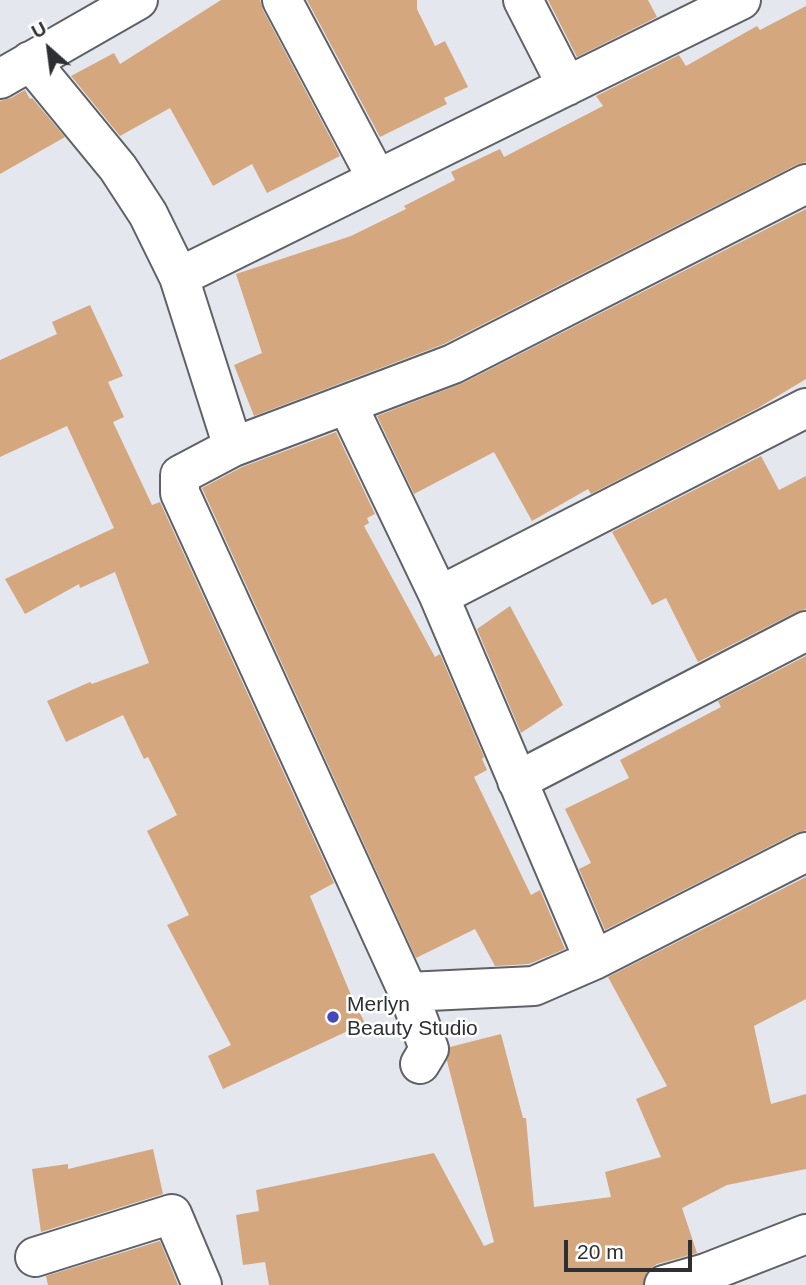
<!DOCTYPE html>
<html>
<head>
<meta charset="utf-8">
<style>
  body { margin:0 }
  #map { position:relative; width:806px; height:1285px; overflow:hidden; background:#e4e7ee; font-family:Arial,sans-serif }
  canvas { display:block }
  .north { position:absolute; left:14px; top:14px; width:70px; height:70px; -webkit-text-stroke:5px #fff; paint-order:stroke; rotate:332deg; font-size:19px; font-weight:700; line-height:28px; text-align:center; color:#2e2f32 }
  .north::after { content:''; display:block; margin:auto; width:24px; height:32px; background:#2e2f32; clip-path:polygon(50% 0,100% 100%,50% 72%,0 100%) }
  .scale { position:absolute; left:564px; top:1240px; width:128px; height:32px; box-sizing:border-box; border:4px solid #2e2f32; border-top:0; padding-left:9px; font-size:21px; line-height:24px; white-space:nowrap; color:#2e2f32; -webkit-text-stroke:5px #fff; paint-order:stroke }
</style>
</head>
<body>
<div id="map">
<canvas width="806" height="1285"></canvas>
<div class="north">U</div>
<div class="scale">20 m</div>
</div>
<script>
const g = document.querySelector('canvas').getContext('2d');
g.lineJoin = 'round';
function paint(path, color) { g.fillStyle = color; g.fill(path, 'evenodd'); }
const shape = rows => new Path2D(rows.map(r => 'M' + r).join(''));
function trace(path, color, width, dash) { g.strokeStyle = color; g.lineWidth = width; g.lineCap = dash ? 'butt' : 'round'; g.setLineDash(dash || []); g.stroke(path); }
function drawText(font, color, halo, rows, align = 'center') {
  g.font = font + ' Arial,sans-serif'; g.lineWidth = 5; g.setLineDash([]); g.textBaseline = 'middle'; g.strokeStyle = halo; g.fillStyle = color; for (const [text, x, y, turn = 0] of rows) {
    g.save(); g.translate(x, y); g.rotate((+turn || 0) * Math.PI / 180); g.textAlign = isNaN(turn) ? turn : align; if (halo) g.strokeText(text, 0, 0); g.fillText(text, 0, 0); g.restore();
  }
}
paint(shape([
  [221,0,260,0,263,10,340,156,267,193,252,164,213,186,170,108,120,136,71,76,114,53,120,64],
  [307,0,417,0,417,9,435,46,445,41,468,87,444,98,447,104,380,137],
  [548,0,648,0,657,17,577,57],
  [806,6,806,162,796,165,444,344,254,416,234,365,262,353,236,274,351,236,406,209,404,206,455,180,451,172,500,149,504,157,603,106,596,96,679,55,686,66,757,26,760,30],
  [25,90,30,99,32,98,65,137,0,174,0,101,11,98],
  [806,209,806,379,758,408,591,494,588,489,532,521,494,452,414,494,377,416,463,383],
  [90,305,123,376,108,382,124,417,113,422,152,505,160,502,334,883,310,896,353,1000,365,1023,223,1089,208,1056,231,1045,167,925,189,915,147,831,177,815,148,757,144,759,123,715,66,742,47,701,90,682,92,684,149,663,115,572,80,588,79,584,25,614,5,579,114,528,67,426,0,457,0,360,57,334,52,322],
  [336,432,375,514,367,518,369,523,364,526,435,657,440,654,484,757,482,759,487,770,474,777,531,895,540,890,565,949,529,964,495,966,475,929,416,958,202,488,242,467],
  [761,456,779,490,806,476,806,609,796,612,698,662,666,598,652,605,612,532],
  [510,606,563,705,521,733,477,629],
  [806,656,806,830,796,833,605,930,579,869,591,863,565,809,629,778,620,760,721,707,718,701],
  [806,877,806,999,754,1026,771,1104,806,1094,806,1169,727,1185,682,1208,697,1253,657,1264,648,1270,643,1285,269,1285,265,1262,243,1265,236,1215,259,1211,256,1190,434,1153,484,1246,494,1242,447,1061,450,1047,501,1034,523,1118,526,1118,534,1207,611,1197,605,1172,661,1157,636,1099,667,1086,608,977],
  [153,1149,163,1194,41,1232,32,1169,68,1164,68,1169],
  [160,1241,178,1285,48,1285,46,1276]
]), '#d5a77e');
const minor = shape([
  [282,0,377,179],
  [523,0,567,86],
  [30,61,118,168,148,214,179,277,233,447,180,475,180,493,408,992,429,1049,420,1064],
  [0,79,138,0],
  [179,277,741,0],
  [347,404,439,596,594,960],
  [233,447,453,364,806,184],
  [439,596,806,408],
  [517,781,806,631],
  [408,992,534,986,594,960,806,852],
  [35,1257,172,1214,202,1285],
  [664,1285,706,1273,806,1234]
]);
trace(minor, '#5e6166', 42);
trace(minor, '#fff', 38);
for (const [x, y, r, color] of [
  [333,1017,7,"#4548bd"]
]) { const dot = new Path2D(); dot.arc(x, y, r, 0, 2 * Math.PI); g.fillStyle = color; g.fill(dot); trace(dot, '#fff', 2.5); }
drawText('21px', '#2e2f32', '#fff', [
  ["Merlyn",347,1005],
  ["Beauty Studio",347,1029]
], 'left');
</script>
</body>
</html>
